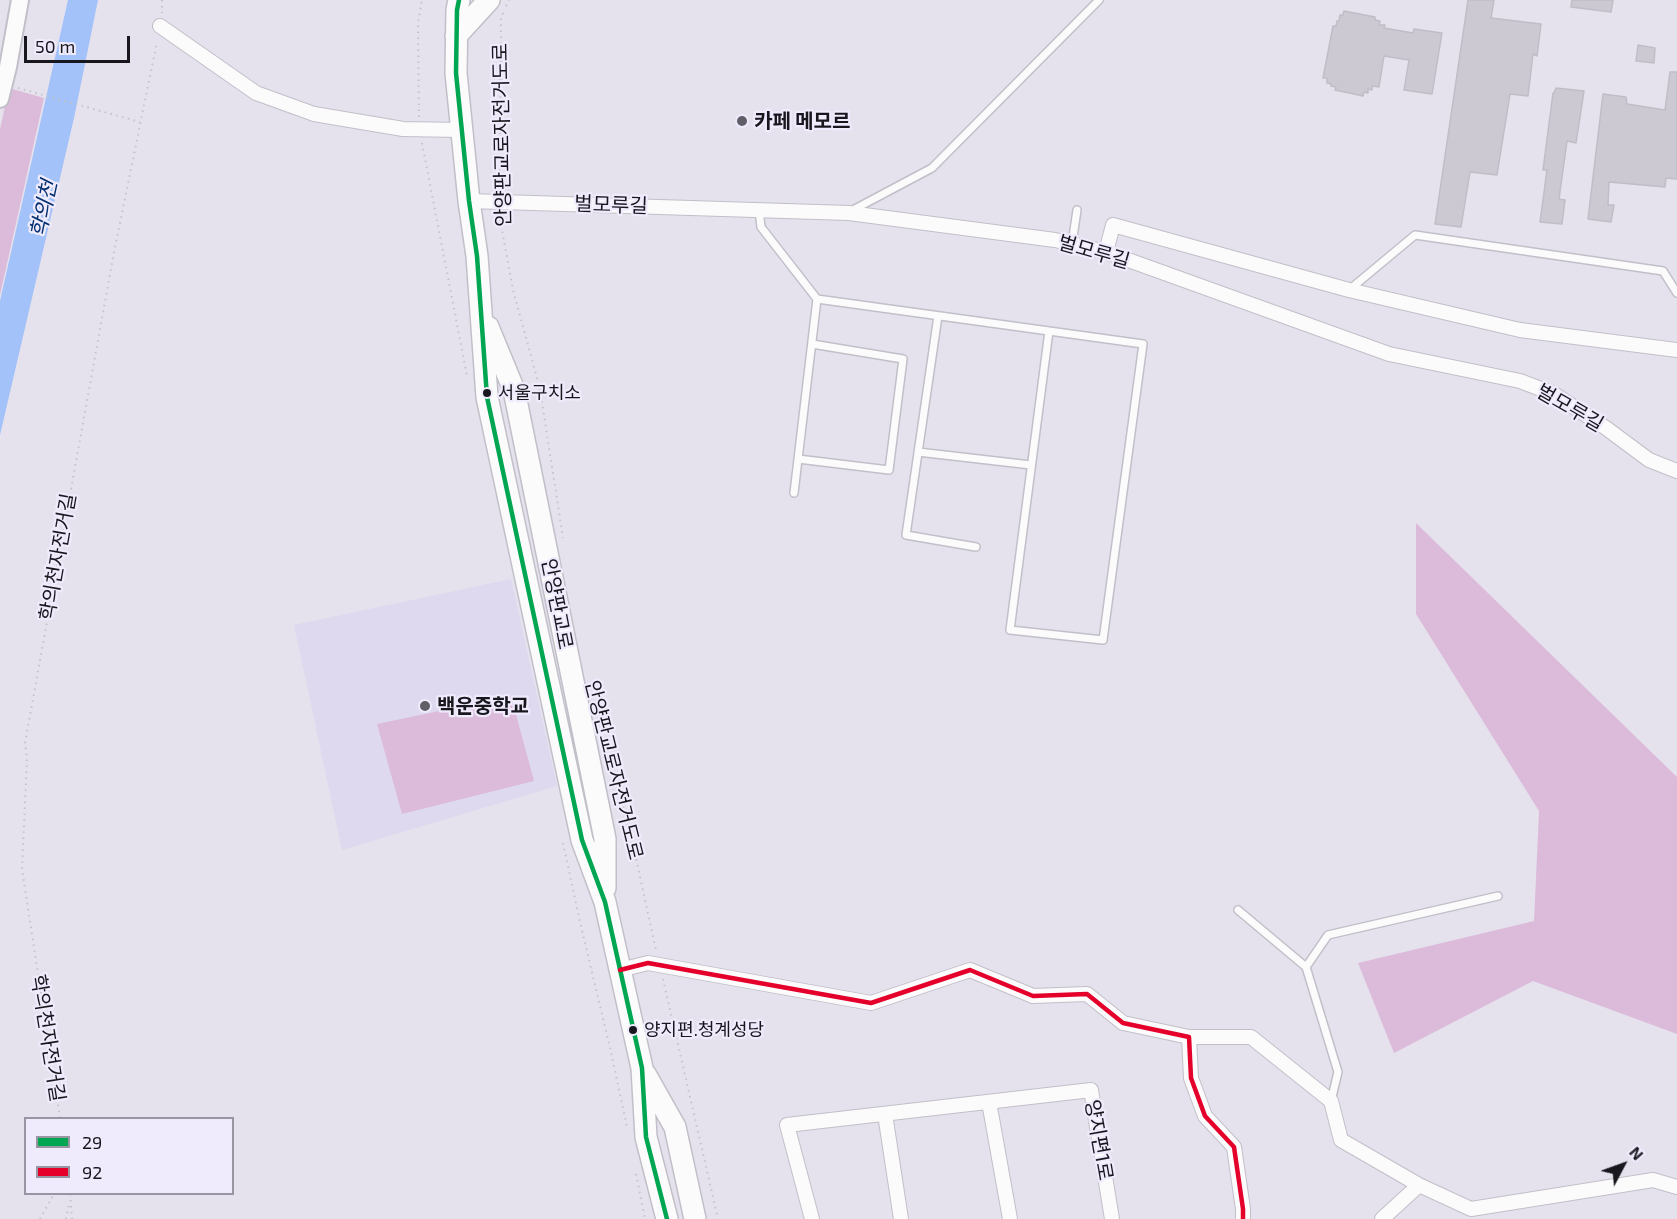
<!DOCTYPE html>
<html>
<head>
<meta charset="utf-8">
<style>
  body { margin:0 }
  #map { position:relative; width:1677px; height:1219px; overflow:hidden; background:#e5e2ee; font-family:"Exo 2",sans-serif }
  canvas { display:block }
  .legend { position:absolute; left:24px; top:1117px; width:210px; height:78px; box-sizing:border-box; background:#efebfd; border:2px solid #9996a4; margin:0; padding:8px 10px; list-style:none; font-size:18px; color:#19171e }
  .legend li { display:flex; align-items:center; gap:12px; height:30px }
  .legend b { width:30px; border:2px solid #9996a4 }
  .north { position:absolute; left:1593px; top:1135px; width:60px; height:60px; -webkit-text-stroke:4px #efebfd; paint-order:stroke; rotate:49deg; font-size:16px; font-weight:700; line-height:24px; text-align:center; color:#19171e }
  .north::after { content:''; display:block; margin:auto; width:21px; height:27px; background:#19171e; clip-path:polygon(50% 0,100% 100%,50% 72%,0 100%) }
  .scale { position:absolute; left:24px; top:36px; width:106px; height:27px; box-sizing:border-box; border:3px solid #19171e; border-top:0; padding-left:8px; font-size:18px; line-height:21px; white-space:nowrap; color:#19171e; -webkit-text-stroke:4px #efebfd; paint-order:stroke }
</style>
</head>
<body>
<div id="map">
<canvas width="1677" height="1219"></canvas>
<ul class="legend">
<li><b style="height:8px;background:#00a651"></b>29</li>
<li><b style="height:8px;background:#e4002b"></b>92</li>
</ul>
<div class="north">N</div>
<div class="scale">50 m</div>
</div>
<script>
const g = document.querySelector('canvas').getContext('2d');
g.lineJoin = 'round';
function paint(path, color) { g.fillStyle = color; g.fill(path, 'evenodd'); }
const shape = rows => new Path2D(rows.map(r => 'M' + r).join(''));
function trace(path, color, width, dash) { g.strokeStyle = color; g.lineWidth = width; g.lineCap = dash ? 'butt' : 'round'; g.setLineDash(dash || []); g.stroke(path); }
function drawText(font, color, halo, rows, align = 'center') {
  g.font = font + ' "Exo 2","Noto Sans KR",sans-serif'; g.lineWidth = 4.5; g.setLineDash([]); g.textBaseline = 'middle'; g.strokeStyle = halo; g.fillStyle = color; for (const [text, x, y, turn = 0] of rows) {
    g.save(); g.translate(x, y); g.rotate((+turn || 0) * Math.PI / 180); g.textAlign = isNaN(turn) ? turn : align; if (halo) g.strokeText(text, 0, 0); g.fillText(text, 0, 0); g.restore();
  }
}
paint(shape([
  [511,579,557,786,342,850,294,625]
]), '#ded9ef');
paint(shape([
  [9,88,44,98,0,295,0,129],
  [1416,523,1677,777,1677,1034,1533,981,1394,1053,1358,963,1534,921,1539,811,1416,614],
  [511,696,534,781,402,814,377,724]
]), '#dcbbda');
paint(shape([
  [68,0,98,0,74,118,0,435,0,301]
]), '#a2c2f9');
const building = shape([
  [1468,0,1494,0,1491,18,1541,24,1537,56,1533,54,1528,96,1510,94,1497,175,1470,172,1461,227,1435,224,1468,0],
  [1572,0,1613,0,1611,12,1571,7,1572,0],
  [1344,11,1375,17,1375,20,1380,21,1379,25,1385,25,1384,28,1413,33,1414,29,1442,33,1432,94,1404,90,1409,60,1384,56,1379,87,1372,86,1372,90,1368,89,1368,93,1364,92,1363,96,1335,90,1336,87,1331,86,1331,84,1327,83,1327,78,1323,78,1333,26,1336,26,1337,21,1339,21,1340,15,1343,15,1344,11],
  [1638,45,1655,48,1654,63,1636,61,1638,45],
  [1670,72,1677,72,1677,179,1666,178,1665,187,1609,182,1608,205,1614,205,1611,222,1588,219,1603,94,1626,97,1627,104,1665,110,1670,72],
  [1556,88,1584,91,1576,143,1567,141,1559,199,1565,200,1562,224,1540,222,1547,170,1543,170,1553,93,1554,93,1556,88]
]);
paint(building, '#cdc9d2');
trace(building, '#c1bdc6', 1.5);
const service = shape([
  [759,210,761,227,817,299,794,493],
  [851,211,932,168,1099,0],
  [1072,244,1077,210],
  [1349,290,1415,235,1663,271,1677,293],
  [817,299,1049,331,1143,344,1103,640,1010,630,1049,331],
  [938,316,906,535,976,547],
  [918,452,1031,465],
  [798,459,889,470,903,359,812,344],
  [1238,910,1306,967,1338,1072,1331,1101],
  [1306,967,1328,935,1498,896]
]);
const minor = shape([
  [160,26,256,93,314,114,403,129,461,130],
  [469,201,849,213,1055,240,1106,252,1389,354,1520,381,1554,394,1606,428,1649,460,1677,471],
  [1106,252,1113,225,1349,290,1520,330,1677,350],
  [620,970,648,963,871,1003,970,970,1033,996,1087,994,1123,1023,1189,1037,1191,1078,1205,1116,1234,1147,1243,1209,1243,1219],
  [1189,1037,1251,1037,1331,1101,1341,1140,1419,1185],
  [989,1102,1010,1219],
  [885,1114,901,1219],
  [812,1219,787,1125,1091,1090,1112,1219],
  [1382,1219,1419,1185,1471,1209,1653,1180,1677,1187]
]);
const tertiary = shape([
  [0,99,8,67,20,0]
]);
const primary = shape([
  [459,0,457,10,456,73,469,201,477,256,487,397,582,840,605,902,642,1068,646,1137,667,1219],
  [456,36,489,0],
  [488,327,514,390,605,839,605,888],
  [645,1074,675,1127,695,1219]
]);
trace(service, '#c2bfc8', 10);
trace(minor, '#c2bfc8', 16);
trace(tertiary, '#c2bfc8', 20);
trace(primary, '#c2bfc8', 24);
trace(shape([
  [162,0,162,13],
  [506,6,509,0],
  [18,88,140,122],
  [419,117,418,23,422,0],
  [422,143,467,376],
  [500,188,501,18,504,11],
  [499,214,513,290,540,389,563,538],
  [597,702,637,863,656,950],
  [563,843,580,922,611,1052,627,1127],
  [663,979,718,1219],
  [60,1118,22,869,27,758,25,743,114,252,157,42],
  [636,1174,645,1219],
  [70,1194,72,1219],
  [40,1219,54,1194],
  [66,1219,69,1204]
]), '#c4c3c7', 2, [1.5, 4.5]);
trace(service, '#fbfbfc', 7);
trace(minor, '#fbfbfc', 14);
trace(tertiary, '#fbfbfc', 16);
trace(primary, '#fbfbfc', 21);
trace(shape([
  [459,0,457,10,456,73,469,201,477,256,487,397,582,840,605,902,642,1068,646,1137,667,1219]
]), '#00a651', 4.5);
trace(shape([
  [620,970,648,963,871,1003,970,970,1033,996,1087,994,1123,1023,1189,1037,1191,1078,1205,1116,1234,1147,1243,1209,1243,1219]
]), '#e4002b', 4.5);
for (const [x, y, r, color] of [
  [742,121,6,"#605e67"],
  [487,393,5,"#19171e"],
  [425,706,6,"#605e67"],
  [633,1030,5,"#19171e"]
]) { const dot = new Path2D(); dot.arc(x, y, r, 0, 2 * Math.PI); g.fillStyle = color; g.fill(dot); trace(dot, '#efebfd', 2); }
drawText('18px', '#19171e', '#efebfd', [
  ["서울구치소",498,393],
  ["양지편.청계성당",644,1030]
], 'left');
drawText('bold 20px', '#19171e', '#efebfd', [
  ["카페 메모르",754,121],
  ["백운중학교",437,706]
], 'left');
drawText('20px', '#19171e', '#efebfd', [
  ["안양판교로자전거도로",502,135,-91],
  ["벌모루길",611,205,2],
  ["벌모루길",1094,252,16],
  ["벌모루길",1570,408,30],
  ["학의천자전거길",58,557,-80],
  ["안양판교로",557,604,79],
  ["안양판교로자전거도로",614,770,76],
  ["학의천자전거길",48,1038,81],
  ["양지편1로",1099,1140,80]
]);
drawText('italic 21px', '#06316f', '#efebfd', [
  ["학의천",44,209,-78]
]);
</script>
</body>
</html>
